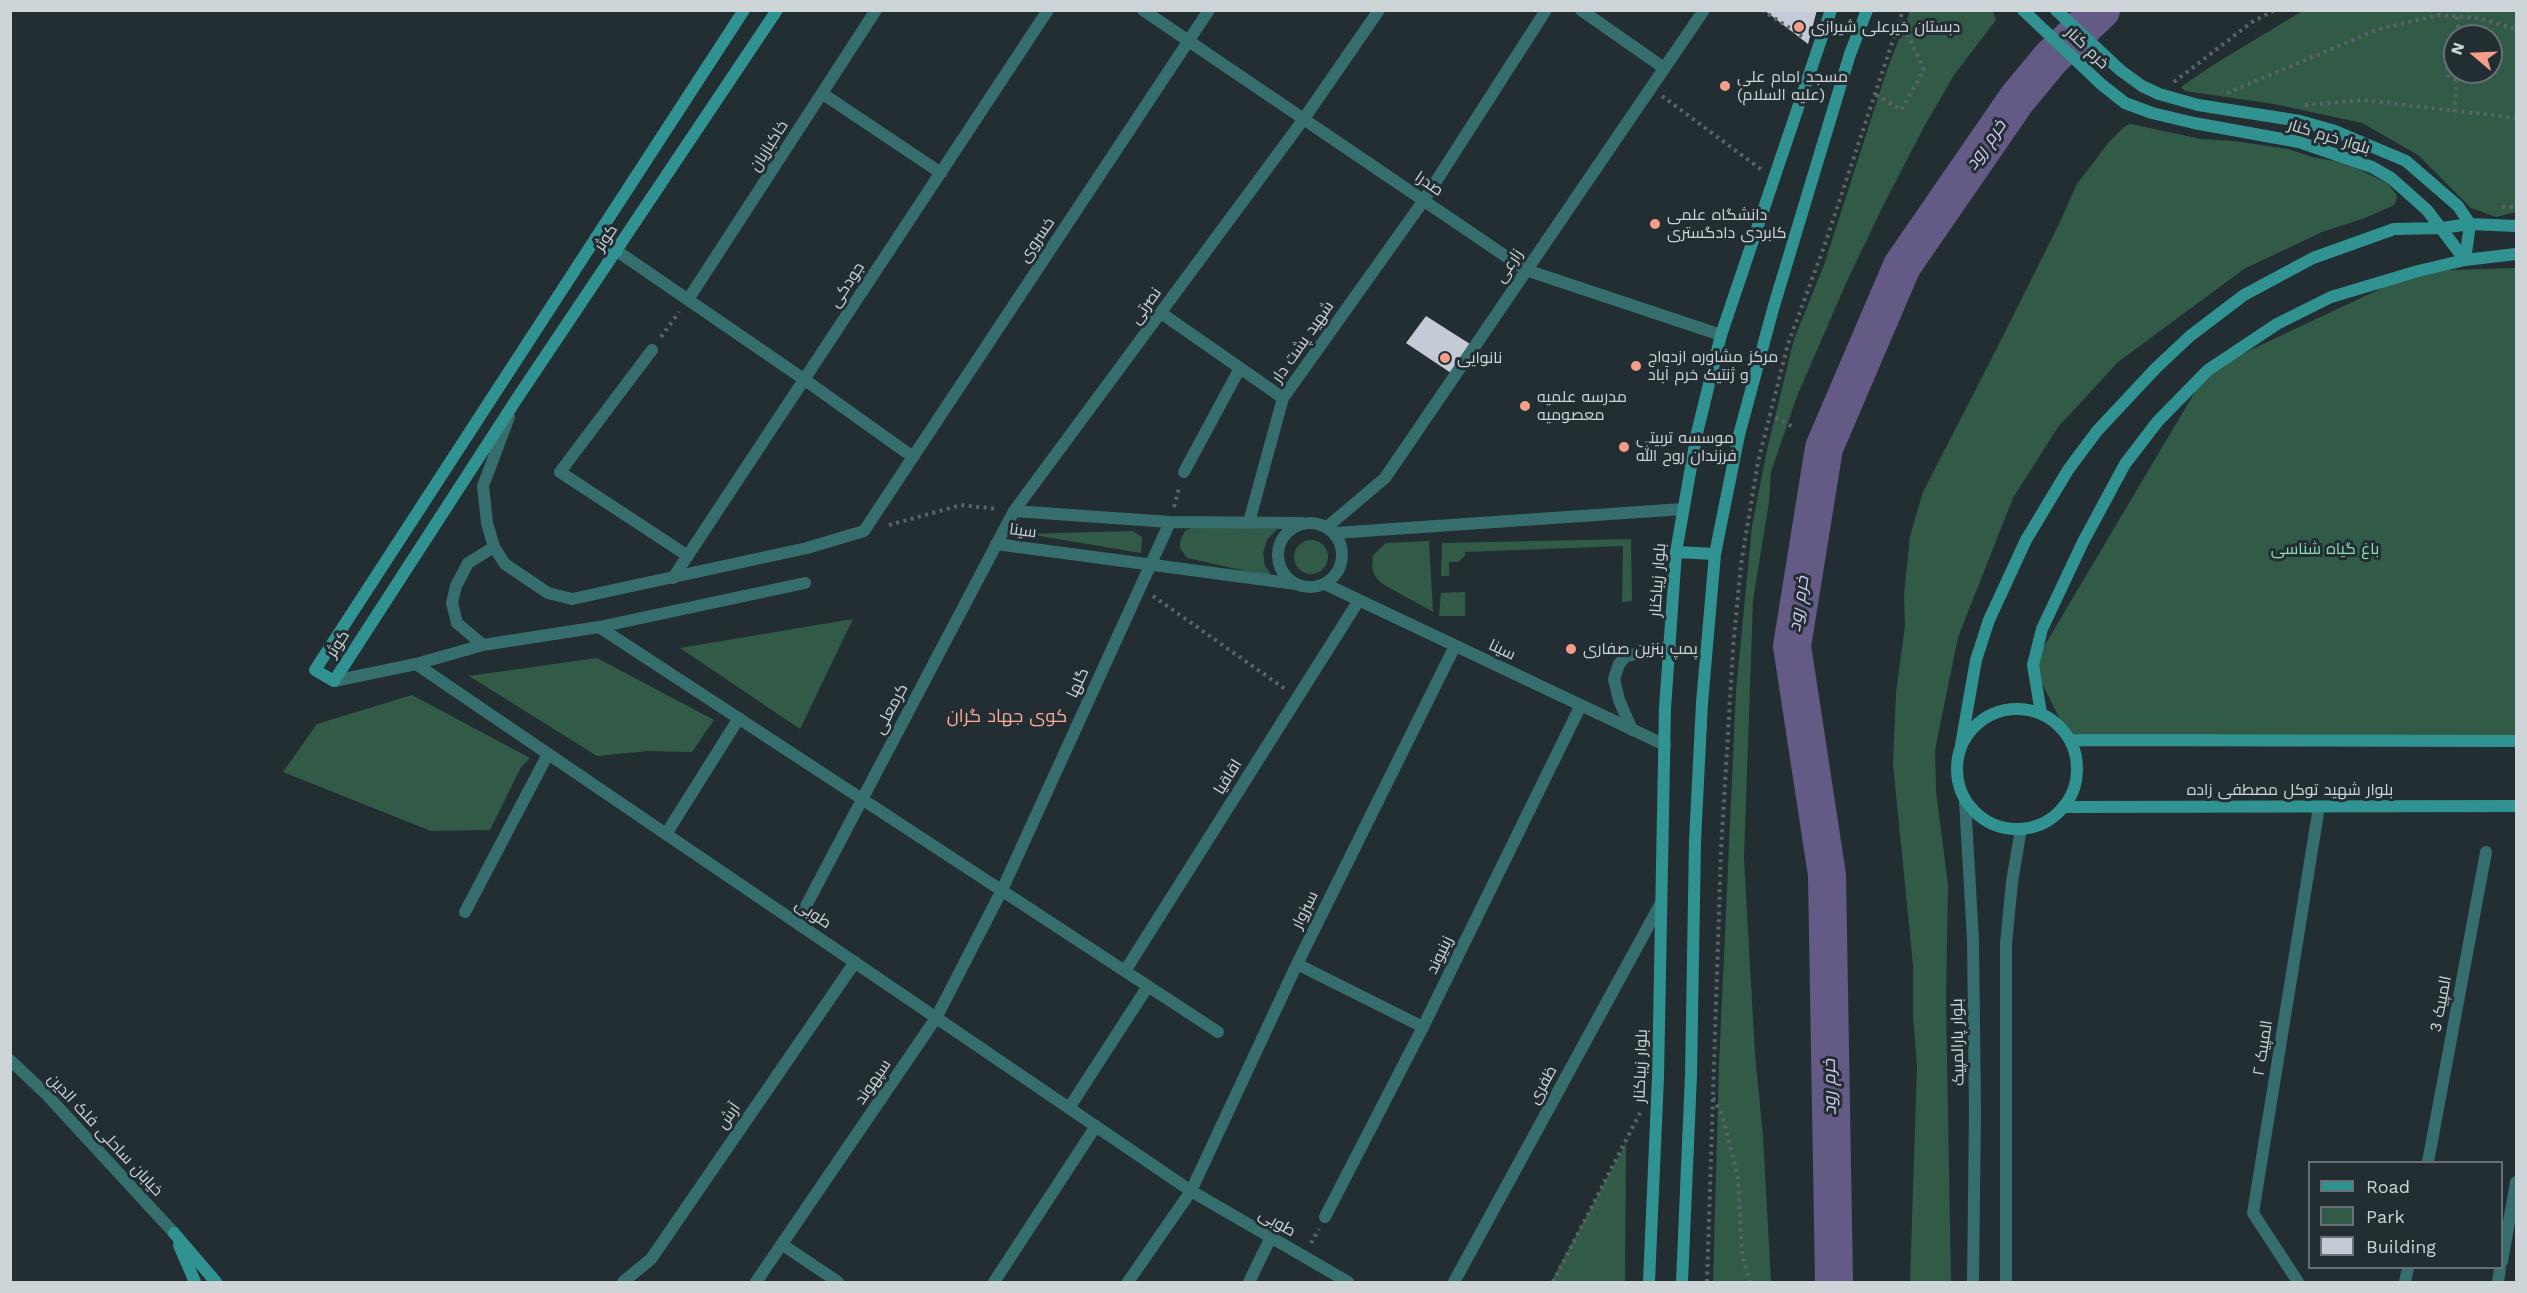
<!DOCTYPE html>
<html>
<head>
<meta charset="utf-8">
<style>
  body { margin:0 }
  #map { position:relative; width:2527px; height:1293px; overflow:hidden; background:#232e33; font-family:"Work Sans",sans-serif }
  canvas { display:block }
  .frame { position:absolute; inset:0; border:12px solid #ced5d9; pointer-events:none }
  .legend { position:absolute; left:2308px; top:1161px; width:195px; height:108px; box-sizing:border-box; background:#232e33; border:2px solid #677175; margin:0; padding:8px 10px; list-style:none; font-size:18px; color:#ced5d9 }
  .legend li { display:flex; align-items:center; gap:12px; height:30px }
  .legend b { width:30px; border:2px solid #677175 }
  .north { position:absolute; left:2443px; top:24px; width:60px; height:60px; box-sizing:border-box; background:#232e33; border:2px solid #677175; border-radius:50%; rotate:289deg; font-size:16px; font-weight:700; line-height:24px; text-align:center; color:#ced5d9 }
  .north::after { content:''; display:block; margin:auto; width:21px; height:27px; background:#f49e8a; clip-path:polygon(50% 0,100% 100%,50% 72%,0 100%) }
</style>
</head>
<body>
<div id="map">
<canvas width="2527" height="1293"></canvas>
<div class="frame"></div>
<ul class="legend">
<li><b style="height:8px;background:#309392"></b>Road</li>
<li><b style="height:16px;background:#325b47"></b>Park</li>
<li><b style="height:16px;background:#c4cbd7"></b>Building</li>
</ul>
<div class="north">N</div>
</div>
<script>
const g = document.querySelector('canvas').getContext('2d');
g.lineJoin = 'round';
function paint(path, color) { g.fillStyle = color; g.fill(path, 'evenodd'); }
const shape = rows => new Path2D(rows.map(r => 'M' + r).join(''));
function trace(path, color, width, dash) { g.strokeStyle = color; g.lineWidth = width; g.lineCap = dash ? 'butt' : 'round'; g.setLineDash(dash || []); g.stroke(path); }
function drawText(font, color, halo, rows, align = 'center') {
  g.font = font + ' "Work Sans",Cairo,sans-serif'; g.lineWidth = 6; g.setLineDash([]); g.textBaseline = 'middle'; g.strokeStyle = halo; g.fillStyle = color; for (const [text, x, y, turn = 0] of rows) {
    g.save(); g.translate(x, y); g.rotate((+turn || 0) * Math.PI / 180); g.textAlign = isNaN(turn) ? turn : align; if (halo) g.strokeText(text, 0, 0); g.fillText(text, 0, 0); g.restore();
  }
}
paint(shape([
  [2304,10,2516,11,2516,212,2496,217,2471,208,2418,155,2362,123,2274,104,2185,91,2181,87,2213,65],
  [2455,36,2491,36,2491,72,2455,72],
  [1910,11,1989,11,1993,12,1996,20,1954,75,1925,125,1884,204,1847,281,1797,396,1771,472,1769,502,1753,600,1744,858,1755,1055,1763,1136,1771,1282,1713,1282,1719,1065,1736,691,1752,526,1767,450,1794,339,1824,265,1887,70],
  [2131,124,2201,139,2234,141,2288,149,2312,157,2346,163,2387,183,2397,195,2396,201,2394,205,2365,218,2322,232,2244,269,2118,362,2058,427,2013,498,1958,637,1935,750,1936,791,1948,885,1946,1001,1951,1282,1910,1282,1917,1067,1913,1015,1913,965,1893,764,1896,693,1905,626,1904,594,1910,536,1923,492,1997,348,2059,224,2077,184,2109,142,2125,126],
  [2516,268,2516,739,2070,740,2033,665,2208,370,2418,271],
  [1195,526,1277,529,1267,540,1263,553,1265,566,1273,577,1187,558,1180,548,1180,541,1185,531],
  [1133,531,1142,537,1141,553,1028,534],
  [1631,539,1632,601,1622,602,1623,546,1465,552,1465,556,1458,562,1449,562,1449,576,1441,576,1442,543],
  '1294 557a17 17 0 1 1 34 0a17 17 0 1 1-34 0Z',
  [1429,541,1433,612,1381,583,1375,576,1372,567,1373,555,1386,543],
  [1465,592,1465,616,1439,616,1441,593],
  [853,619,800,729,680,648],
  [597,658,714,720,692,752,648,751,597,756,469,676],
  [412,695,530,758,521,767,490,830,431,831,283,772,317,724],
  [1626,1143,1625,1282,1551,1282]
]), '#325b47');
trace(shape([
  [1834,1282,1827,875,1792,646,1824,448,1902,266,2017,99,2051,58,2101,10]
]), '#635a86', 38);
paint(shape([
  [1764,10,1817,10,1808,44],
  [1426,316,1470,344,1451,373,1406,343]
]), '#c4cbd7');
trace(shape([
  [1762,10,1806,39],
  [2457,17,2459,36],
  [2455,56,2447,63,2448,75,2451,79,2462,80,2471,72],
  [2174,82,2252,22,2275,10],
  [2227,93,2379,29,2440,15,2478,18,2516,29],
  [1876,95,1901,110,1924,70,1901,19],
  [1662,96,1762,170],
  [2305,105,2364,100,2516,118],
  [2454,112,2457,81],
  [2502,207,2516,207],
  [661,337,679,312],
  [1769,414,1795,428],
  [1174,507,1180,485],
  [889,525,961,505,998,509],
  [1153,596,1285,689],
  [1713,1098,1722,1115,1738,1177,1742,1255,1750,1282],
  [1311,1243,1319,1229],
  [1553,1282,1640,1113],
  [1707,1282,1721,851,1733,649,1741,564,1758,462,1788,344,1825,244,1903,10]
]), '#5a6468', 4, [3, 4.5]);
trace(shape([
  [1632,730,1619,700,1614,679,1619,664,1626,656,1670,647]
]), '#366e6e', 12);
trace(shape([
  [1143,10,1526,270,1721,335],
  [1581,10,1664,68],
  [823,94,941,173],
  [617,251,805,380,913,457],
  [689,298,876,10],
  [1161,313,1283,398],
  [652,350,560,472,688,556],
  [509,417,483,486,487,523,494,547,505,564,548,593,572,599,807,548,864,531,1209,10],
  [1184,472,1240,368],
  [1014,511,1170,522,1303,523],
  [1249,522,1283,398,1424,200,1546,10],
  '1278 555a32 32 0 1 1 64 0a32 32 0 1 1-64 0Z',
  [1327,527,1385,478,1704,10],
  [1335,533,1683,509],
  [996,544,1296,584],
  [673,578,1048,10],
  [1325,584,1665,745],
  [599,627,1218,1032],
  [483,645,457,623,452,603,456,586,468,563,494,547],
  [416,664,483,645,599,627,805,583],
  [666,834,739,718],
  [465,912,548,754],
  [797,923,1014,511,1303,120,1379,10],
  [1297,964,1423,1027],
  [1125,971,1359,600],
  [1069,1108,1148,986],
  [2428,1162,2486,852],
  [1325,1217,1423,1027,1581,705],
  [783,1245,838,1282],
  [2502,1262,2516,1182],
  [623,1282,651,1259,855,962],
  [756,1282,936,1018,1002,890,1170,522],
  [994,1282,1096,1126],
  [1128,1282,1191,1191,1297,964,1455,646],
  [1249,1282,1270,1239],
  [1454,1282,1661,903],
  [2298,1282,2253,1213,2319,807],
  [2405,1282,2408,1268],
  [2498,1282,2500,1268]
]), '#366e6e', 12);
trace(shape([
  [334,681,416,664,1191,1191,1348,1282],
  [1965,801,1973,940,1975,1111,1973,1282],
  [10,1060,46,1094,174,1233],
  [2006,1282,2006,944,2012,882,2021,829]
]), '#366e6e', 12);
trace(shape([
  [744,10,315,670,334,681,516,400,777,10],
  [2023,10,2101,84,2125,103,2152,113,2194,123,2299,142,2372,167,2391,178,2427,210,2465,260,2516,254],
  [2056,10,2120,70,2142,86,2159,94,2198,105,2300,121,2335,131,2406,161,2458,206,2470,224,2516,226],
  [596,237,617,251],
  [1676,552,1715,554],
  '1957 769a60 60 0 1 1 120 0a60 60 0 1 1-120 0Z',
  [2070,740,2516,741],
  [1961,745,1976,660,1989,620,2026,540,2068,470,2097,431,2156,368,2190,336,2244,295,2313,258,2394,229,2442,228,2470,224,2465,260,2418,271,2331,297,2277,324,2208,370,2158,421,2125,464,2083,542,2042,629,2033,665,2041,713],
  [2063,807,2516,806],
  [174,1233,216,1282],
  [179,1245,195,1282],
  [1649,1282,1658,1077,1665,708,1676,552,1697,433,1721,335,1831,10],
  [1682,1282,1691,1075,1695,841,1702,703,1715,554,1739,435,1773,309,1850,54,1867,10]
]), '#309392', 12);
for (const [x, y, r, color] of [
  [1799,27,6,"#f49e8a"],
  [1725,86,6,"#f49e8a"],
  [1655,224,6,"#f49e8a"],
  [1445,358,6,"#f49e8a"],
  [1636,366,6,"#f49e8a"],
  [1525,406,6,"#f49e8a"],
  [1624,447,6,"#f49e8a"],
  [1571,649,6,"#f49e8a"]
]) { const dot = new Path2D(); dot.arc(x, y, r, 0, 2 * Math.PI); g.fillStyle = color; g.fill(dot); trace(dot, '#232e33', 2); }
drawText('16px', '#ced5d9', '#232e33', [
  ["دبستان خیرعلی شیرازی",1811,27],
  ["مسجد امام علی",1737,77],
  ["(علیه السلام)",1737,95],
  ["دانشگاه علمی",1667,215],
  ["کابردی دادگستری",1667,233],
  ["مرکز مشاوره ازدواج",1648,357],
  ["و ژنتیک خرم آباد",1648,375],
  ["نانوایی",1457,358],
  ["مدرسه علمیه",1537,397],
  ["معصومیه",1537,415],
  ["موسسه تربیتی",1636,438],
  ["فرزندان روح الله",1636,456],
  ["پمپ بنزین صفاری",1583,649]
], 'left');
drawText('16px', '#ced5d9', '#232e33', [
  ["خرم کنار",2087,48,44],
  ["بلوار خرم کنار",2329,137,17],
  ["خاکبازیان",769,146,-57],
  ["صدرا",1429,184,34],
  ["کوثر",606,238,-56],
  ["خسروی",1037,240,-56],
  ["زارعی",1509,266,-56],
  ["جودکی",847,285,-57],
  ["نصرتی",1146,306,-54],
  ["شهید پشت دار",1303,342,-55],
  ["سینا",1023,531,7],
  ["بلوار زیباکنار",1658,580,-86],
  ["کوثر",338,644,-57],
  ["سینا",1502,650,25],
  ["گلها",1078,683,-65],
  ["کرمعلی",891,709,-62],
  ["اقاقیا",1228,777,-58],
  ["بلوار شهید توکل مصطفی زاده",2290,790],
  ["سبزوار",1305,910,-64],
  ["طوبی",813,914,34],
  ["زینیوند",1440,955,-64],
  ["المپیک 3",2441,1004,-79],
  ["بلوار پارالمپیک",1958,1042,-91],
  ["المپیک ۲",2263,1048,-81],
  ["بلوار زیباکنار",1641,1066,-88],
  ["سپهوند",873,1082,-56],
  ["ظفری",1543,1085,-61],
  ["آرش",729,1116,-55],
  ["خیابان ساحلی فلک الدین",105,1135,47],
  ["طوبی",1277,1223,30]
]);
drawText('16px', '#8bdeb4', '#232e33', [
  ["باغ گیاه شناسی",2325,549]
]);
drawText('italic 18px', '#d2caf6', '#232e33', [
  ["خرم رود",1986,145,-55],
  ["خرم رود",1799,604,-81],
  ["خرم رود",1830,1087,-91]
]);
drawText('18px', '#feac9a', '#232e33', [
  ["کوی جهاد گران",1007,717]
]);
</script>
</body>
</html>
